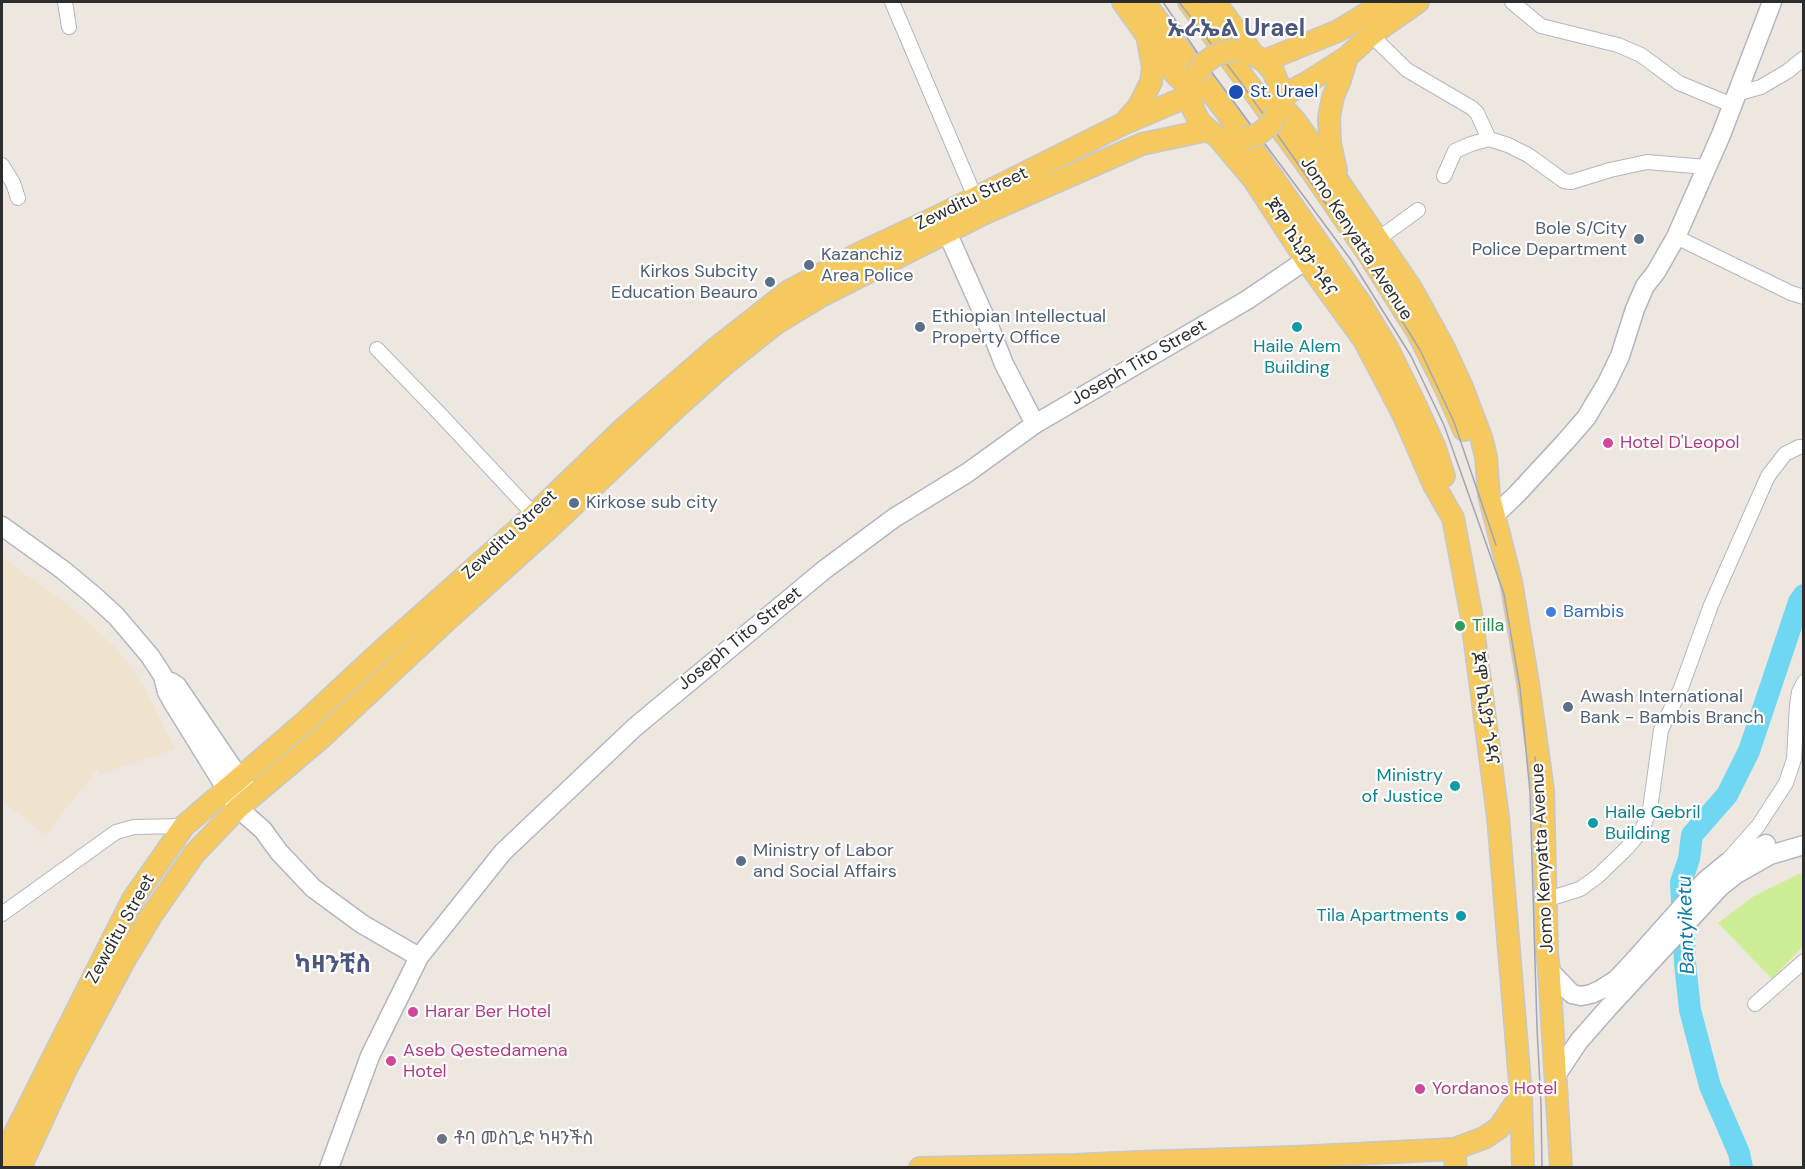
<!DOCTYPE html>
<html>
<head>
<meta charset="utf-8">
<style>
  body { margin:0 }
  #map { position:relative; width:1805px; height:1169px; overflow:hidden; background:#eee7df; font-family:"DM Sans",sans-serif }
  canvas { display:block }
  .frame { position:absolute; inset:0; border:3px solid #2d2d2d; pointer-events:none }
</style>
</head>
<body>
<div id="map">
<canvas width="1805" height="1169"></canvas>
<div class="frame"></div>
</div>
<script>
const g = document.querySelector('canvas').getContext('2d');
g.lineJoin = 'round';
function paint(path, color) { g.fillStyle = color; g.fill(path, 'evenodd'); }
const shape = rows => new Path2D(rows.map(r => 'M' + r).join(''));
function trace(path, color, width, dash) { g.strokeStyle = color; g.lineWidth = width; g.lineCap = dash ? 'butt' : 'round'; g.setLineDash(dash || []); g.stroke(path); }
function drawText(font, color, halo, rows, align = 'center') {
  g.font = font + ' "DM Sans","Noto Sans Ethiopic",sans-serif'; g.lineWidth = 4.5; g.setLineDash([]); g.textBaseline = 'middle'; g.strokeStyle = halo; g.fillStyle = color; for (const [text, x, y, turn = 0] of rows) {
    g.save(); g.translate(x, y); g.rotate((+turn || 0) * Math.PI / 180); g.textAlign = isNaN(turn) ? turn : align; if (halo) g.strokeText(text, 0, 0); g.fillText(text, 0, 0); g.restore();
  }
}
paint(shape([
  [2,557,85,618,120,652,145,689,175,749,100,774,97,769,46,835,2,801]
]), '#f0e3ce');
paint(shape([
  [1803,872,1803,946,1772,979,1718,923,1754,896]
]), '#cded96');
trace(shape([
  [1742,1168,1739,1153,1710,1086,1690,1010,1685,963,1681,882,1689,859,1692,835,1727,795,1749,751,1799,602,1804,595]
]), '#70d7f2', 22);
const street = shape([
  [65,2,69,27],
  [892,2,978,204],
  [1512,2,1541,26,1618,45,1641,55,1679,83,1732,105],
  [1371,35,1407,70,1472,108,1477,113,1489,139],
  [1736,94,1761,87,1788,71,1804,58],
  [2,165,13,183,18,198],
  [1444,176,1455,151,1471,144,1489,139,1508,145,1528,155,1564,181,1571,182,1610,170,1647,162,1706,167],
  [1676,237,1791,293,1804,297],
  [1378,239,1418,210],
  [377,349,440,414,538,519],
  [1727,861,1758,826,1786,783,1794,759,1797,705,1799,692,1804,682],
  [1545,900,1580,889,1598,876,1627,848,1642,830,1650,809,1661,730,1681,688,1711,605,1768,476,1785,454,1799,447,1804,447],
  [2,914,116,832,134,827,184,826],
  [1755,1004,1804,961]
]);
const secondary = shape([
  [942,221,991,331,1004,364,1035,424],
  [1495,515,1517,494,1566,441,1586,418,1607,383,1620,356,1635,309,1645,286,1656,272,1676,237,1721,135,1772,2],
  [2,526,63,570,93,595,116,616,150,656,163,676,167,692,172,701,238,808,263,830,279,852,313,888,362,924,419,957],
  [171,682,177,686,247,789],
  [1549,970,1572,994,1581,996,1591,994,1600,990,1617,979,1631,964,1705,881,1727,863,1766,844],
  [1555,1077,1579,1041,1608,1008,1720,887,1735,875,1770,855,1804,845],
  [329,1168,370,1056,419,957,503,852,635,727,824,570,894,518,967,473,1035,424,1247,300,1306,260]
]);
const primary = shape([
  [1123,2,1168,65,1177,76,1191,88],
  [1144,2,1236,125,1359,301,1388,349,1416,406,1435,448,1444,476],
  [1189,2,1313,173,1369,255,1417,331,1446,389,1464,430],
  [1215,2,1253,54],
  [1252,54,1264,61,1273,71,1278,83,1280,97,1278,107],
  [1264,61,1338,31,1386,2],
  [1193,83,1191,95,1193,109,1199,121,1208,130,1218,137],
  [1280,97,1308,82,1347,57,1371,35,1418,2],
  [1279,103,1296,122,1338,181,1411,288,1443,346,1462,387,1481,437,1486,457,1489,495,1511,581,1528,683,1543,790,1547,953,1549,970,1561,1168],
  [1126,121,1139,106,1151,82,1153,68,1148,41],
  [1218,137,1254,180,1306,260,1364,340,1403,414,1434,485,1453,518,1471,613,1498,817,1521,1095,1523,1168],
  [1336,170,1330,143,1329,117,1333,97,1340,80,1347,57],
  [1454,1149,1456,1168],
  [2,1159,133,899,184,826,306,721,378,654,534,515,625,427,714,350,789,291,862,252,939,216,1123,124,1191,95],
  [20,1168,66,1069,124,961,151,916,194,854,238,808,321,738,446,621,548,529,678,406,726,363,775,324,821,296,983,214,1142,144,1208,130],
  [920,1168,1074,1165,1138,1162,1295,1157,1454,1149,1484,1138,1499,1128,1521,1095]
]);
trace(street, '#b3b6c0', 16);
trace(secondary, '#b3b6c0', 21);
trace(primary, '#c8c8c8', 24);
trace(street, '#fff', 14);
trace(secondary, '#fff', 18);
trace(primary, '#f5c95d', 21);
trace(shape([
  [1163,2,1199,55,1351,260,1411,356,1444,425,1504,594,1520,688,1530,792,1537,1028,1541,1104,1542,1168],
  [1179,2,1242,84,1361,254,1420,350,1454,422,1496,545],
  [1535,757,1540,790,1541,856]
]), '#a1a5b7', 1.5);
const primaryBridge = shape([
  [1195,76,1203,64,1214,56,1227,51,1240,51],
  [1242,139,1257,135,1270,125,1277,113]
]);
trace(primaryBridge, '#c8c8c8', 24, []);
trace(primaryBridge, '#f5c95d', 21);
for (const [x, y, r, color] of [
  [1236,92,8,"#1a4fb4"],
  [1639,239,6,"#5c6f8a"],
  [809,265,6,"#5c6f8a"],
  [770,282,6,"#5c6f8a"],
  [920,327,6,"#5c6f8a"],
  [1297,327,6,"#0f9aa8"],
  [1608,443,6,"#d1479c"],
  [574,503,6,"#5c6f8a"],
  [1551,612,6,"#3f7fe0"],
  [1460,626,6,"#2e9e5b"],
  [1568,707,6,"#5c6f8a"],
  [1455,786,6,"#0f9aa8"],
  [1593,823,6,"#0f9aa8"],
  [741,861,6,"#5c6f8a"],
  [1461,916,6,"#0f9aa8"],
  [413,1012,6,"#d1479c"],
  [391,1061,6,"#d1479c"],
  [1420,1089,6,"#d1479c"],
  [442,1139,6,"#6b7280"]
]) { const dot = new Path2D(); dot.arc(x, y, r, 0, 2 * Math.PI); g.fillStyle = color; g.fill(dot); trace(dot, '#fff', 2); }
drawText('18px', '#164399', '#fff', [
  ["St. Urael",1250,92]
], 'left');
drawText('18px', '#2d2d2d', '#fff', [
  ["Zewditu Street",972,199,-26],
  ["Jomo Kenyatta Avenue",1356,239,57],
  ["ጆሞ ኬኒያታ ጎዳና",1300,248,56],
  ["Joseph Tito Street",1139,363,-30],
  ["Zewditu Street",510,535,-43],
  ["Joseph Tito Street",740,639,-39],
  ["ጆሞ ኬኒያታ ጎዳና",1484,708,82],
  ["Jomo Kenyatta Avenue",1543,858,-93],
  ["Zewditu Street",121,929,-61]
]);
drawText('18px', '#4e5e75', '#fff', [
  ["Bole S/City",1627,229,"right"],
  ["Police Department",1627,250,"right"],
  ["Kazanchiz",821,255],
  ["Area Police",821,276],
  ["Kirkos Subcity",758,272,"right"],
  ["Education Beauro",758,293,"right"],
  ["Ethiopian Intellectual",932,317],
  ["Property Office",932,338],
  ["Kirkose sub city",586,503],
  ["Awash International",1580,697],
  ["Bank - Bambis Branch",1580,718],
  ["Ministry of Labor",753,851],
  ["and Social Affairs",753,872]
], 'left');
drawText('18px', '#0d838f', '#fff', [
  ["Haile Alem",1297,347,"center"],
  ["Building",1297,368,"center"],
  ["Ministry",1443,776],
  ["of Justice",1443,797],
  ["Haile Gebril",1605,813,"left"],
  ["Building",1605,834,"left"],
  ["Tila Apartments",1449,916]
], 'right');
drawText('18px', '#b23c85', '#fff', [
  ["Hotel D'Leopol",1620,443],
  ["Harar Ber Hotel",425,1012],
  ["Aseb Qestedamena",403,1051],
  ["Hotel",403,1072],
  ["Yordanos Hotel",1432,1089]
], 'left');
drawText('18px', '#366cbe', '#fff', [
  ["Bambis",1563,612]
], 'left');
drawText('18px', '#27864d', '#fff', [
  ["Tilla",1472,626]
], 'left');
drawText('18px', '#5b616d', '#fff', [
  ["ቶባ መስጊድ ካዛንችስ",454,1139]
], 'left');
drawText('italic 20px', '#0a77a4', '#fff', [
  ["Bantyiketu",1687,925,-92]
]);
drawText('bold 24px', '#4b577f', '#fff', [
  ["ኡራኤል Urael",1236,30],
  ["ካዛንቺስ",333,966]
]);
</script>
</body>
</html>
